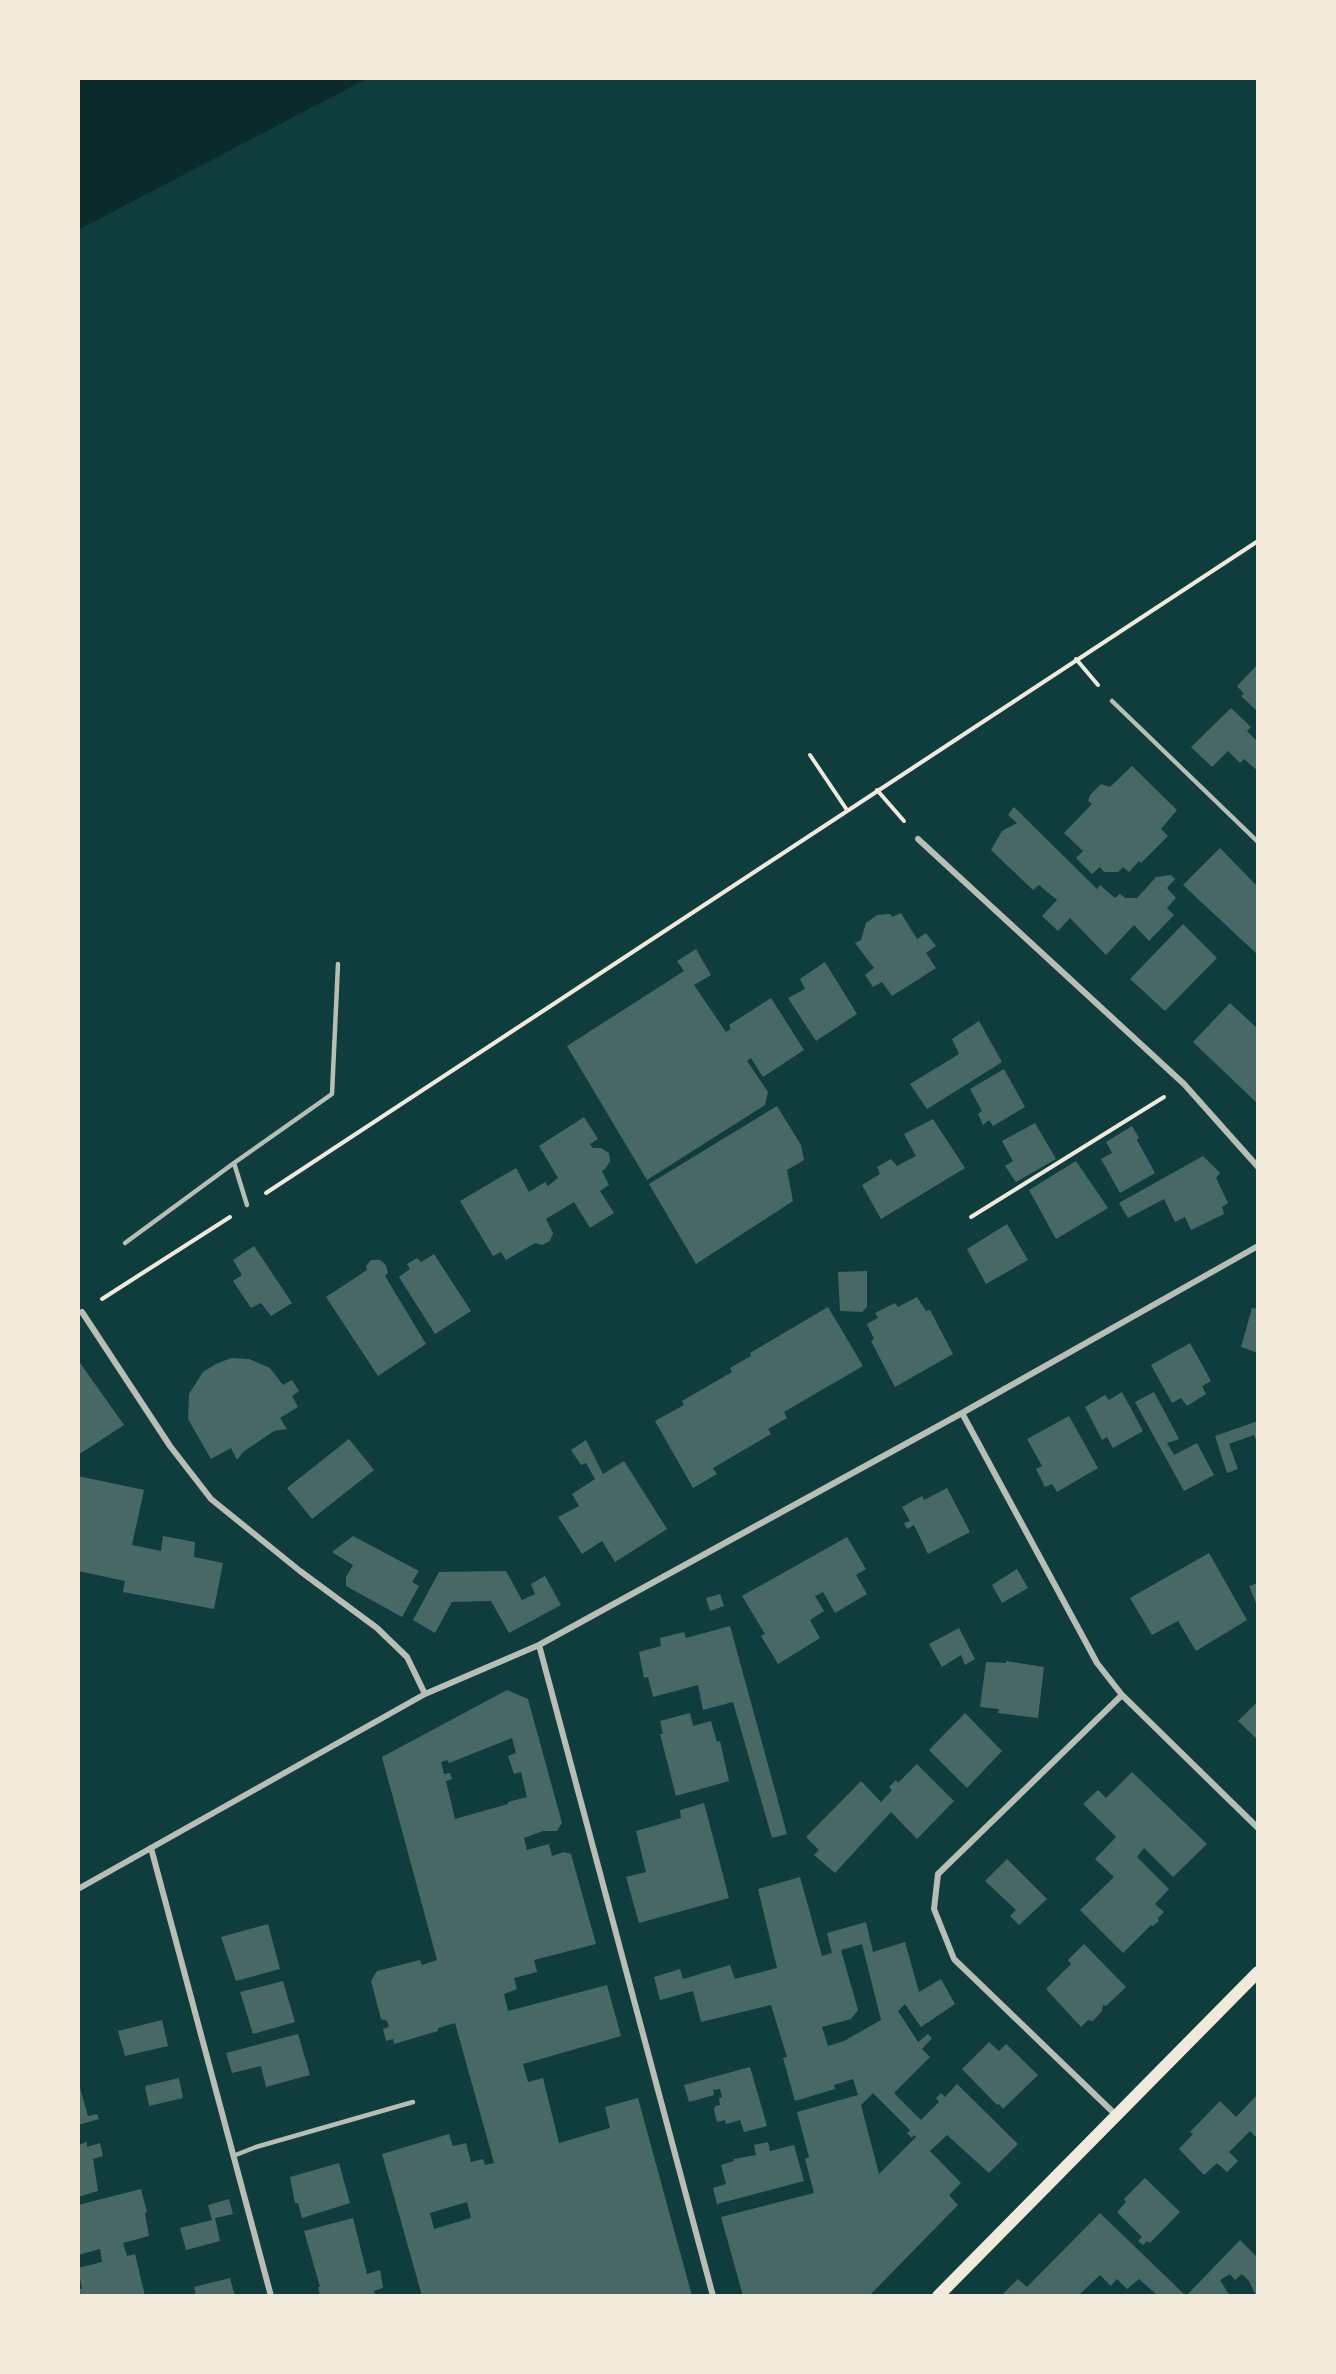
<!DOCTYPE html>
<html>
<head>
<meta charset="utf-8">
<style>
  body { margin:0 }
  #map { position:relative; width:1336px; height:2374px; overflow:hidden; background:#0f3d3e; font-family:Lora,serif }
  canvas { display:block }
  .frame { position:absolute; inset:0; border:80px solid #f1e9da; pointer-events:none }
</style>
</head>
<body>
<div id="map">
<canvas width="1336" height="2374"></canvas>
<div class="frame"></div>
</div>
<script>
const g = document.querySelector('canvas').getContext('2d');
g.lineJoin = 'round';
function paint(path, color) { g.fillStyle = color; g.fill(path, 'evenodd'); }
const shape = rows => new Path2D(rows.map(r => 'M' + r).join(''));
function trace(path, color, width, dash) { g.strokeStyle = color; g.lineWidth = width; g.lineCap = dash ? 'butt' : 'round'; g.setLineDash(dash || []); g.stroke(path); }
paint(shape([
  [78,78,368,78,78,230]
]), '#0a2a2b');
paint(shape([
  [1258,664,1258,712,1241,696,1244,694,1237,686],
  [1231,708,1251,727,1247,731,1258,742,1258,771,1244,759,1240,763,1228,751,1212,767,1191,747],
  [1132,766,1177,810,1161,829,1168,836,1141,863,1139,861,1129,872,1123,867,1118,872,1104,872,1100,867,1092,874,1076,858,1083,851,1064,833,1092,804,1088,801,1090,795,1101,784,1110,787],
  [1014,807,1097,889,1100,885,1115,898,1120,894,1125,898,1137,898,1156,877,1171,875,1175,879,1167,888,1176,898,1167,908,1174,915,1149,941,1134,925,1106,955,1070,918,1058,931,1042,916,1057,900,1039,885,1033,890,991,850,1002,831,1017,823,1008,815],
  [1220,848,1258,887,1258,955,1183,885],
  [901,913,917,939,926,933,936,946,926,953,936,968,892,996,882,982,873,987,865,975,874,968,855,943,861,940,866,923,877,915,890,914,892,917],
  [1183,924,1217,958,1165,1011,1130,979],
  [696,949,711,975,694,985,726,1032,731,1029,729,1025,771,998,804,1050,763,1077,751,1058,747,1061,768,1092,765,1105,647,1180,567,1046,684,971,677,961],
  [825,962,857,1014,816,1041,788,998,805,989,800,979],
  [1230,1003,1258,1029,1258,1104,1193,1042],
  [979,1021,1002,1062,927,1109,910,1084,959,1054,952,1039],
  [1004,1069,1025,1107,993,1126,989,1120,983,1125,978,1114,982,1111,970,1089],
  [777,1106,801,1145,804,1160,787,1170,793,1201,696,1264,649,1184],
  [584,1117,598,1139,590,1144,593,1148,601,1148,609,1153,610,1161,606,1168,602,1171,609,1185,600,1191,614,1213,590,1228,574,1202,546,1219,553,1233,550,1241,542,1245,535,1243,506,1260,501,1252,493,1256,460,1201,516,1168,529,1192,545,1182,548,1186,558,1178,539,1146],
  [933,1119,965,1168,881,1219,862,1185,880,1174,877,1167,891,1159,897,1166,916,1156,904,1134],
  [1035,1123,1056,1159,1016,1182,1005,1166,1013,1161,1002,1141],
  [1132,1126,1139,1138,1137,1140,1155,1173,1120,1193,1101,1159,1112,1153,1106,1142],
  [1203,1156,1220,1173,1216,1178,1228,1203,1222,1207,1224,1214,1191,1230,1185,1217,1175,1222,1164,1199,1128,1218,1119,1203],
  [1076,1161,1108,1208,1056,1239,1029,1190],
  [1007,1224,1028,1260,986,1284,967,1249],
  [254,1246,292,1303,271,1316,261,1303,251,1308,233,1281,242,1275,233,1260],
  [434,1254,471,1311,435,1334,399,1277,410,1269,407,1264,417,1258,421,1262],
  [371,1260,380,1260,386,1265,388,1273,385,1276,426,1344,378,1376,326,1297,367,1270,366,1266],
  [867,1271,867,1307,862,1312,840,1311,838,1272],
  [917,1297,926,1311,930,1310,953,1354,895,1387,871,1341,874,1339,867,1324,878,1318,875,1313,895,1303,898,1307],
  [828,1307,863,1366,784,1412,787,1418,768,1429,771,1434,713,1468,717,1474,693,1488,655,1421,684,1405,682,1401,732,1372,730,1368,751,1356,750,1353],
  [1252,1308,1258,1309,1258,1353,1241,1347],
  [1190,1343,1211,1381,1202,1386,1206,1394,1187,1406,1181,1398,1172,1403,1151,1365],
  [231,1358,249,1359,270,1368,283,1385,292,1380,299,1391,292,1396,298,1407,280,1418,287,1429,274,1431,243,1452,237,1460,231,1448,211,1459,188,1419,189,1394,203,1372,216,1364],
  [78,1360,124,1425,78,1455],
  [1122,1392,1143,1431,1113,1448,1107,1437,1102,1440,1085,1407,1105,1395,1109,1400],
  [1154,1392,1179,1439,1167,1443,1174,1455,1197,1443,1214,1475,1184,1491,1135,1402],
  [1069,1416,1098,1468,1057,1492,1052,1484,1045,1487,1036,1469,1042,1466,1027,1439],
  [1258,1421,1258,1445,1254,1435,1229,1444,1238,1469,1227,1473,1215,1436],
  [349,1439,374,1470,312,1519,287,1488],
  [586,1440,603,1474,624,1461,667,1529,615,1562,602,1541,582,1554,558,1517,579,1506,572,1494,595,1479,586,1463,581,1465,571,1450],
  [78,1476,144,1490,132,1545,161,1551,163,1536,195,1542,194,1557,223,1563,214,1609,123,1592,125,1581,78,1571],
  [947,1488,970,1532,928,1554,914,1525,907,1529,904,1523,910,1521,902,1507,922,1496,924,1500],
  [353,1536,419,1571,412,1582,419,1586,402,1617,346,1586,346,1577,353,1565,332,1552],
  [847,1537,866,1569,856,1575,867,1594,835,1613,823,1592,815,1596,824,1611,810,1620,820,1638,778,1664,761,1636,765,1634,742,1596],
  [1209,1553,1247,1620,1196,1651,1178,1621,1152,1635,1130,1598],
  [1017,1569,1028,1588,1002,1603,992,1585],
  [506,1571,522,1600,535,1594,531,1584,545,1576,561,1605,509,1633,491,1601,452,1602,435,1633,413,1620,439,1572],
  [1258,1583,1258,1602,1256,1603,1249,1586],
  [720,1594,724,1606,710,1611,706,1598],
  [730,1626,787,1834,772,1838,733,1702,703,1710,698,1685,653,1697,648,1677,644,1678,639,1652,661,1646,660,1638,684,1632,686,1638],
  [959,1628,975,1659,965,1665,961,1655,942,1667,929,1644],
  [1006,1661,1044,1667,1038,1718,998,1713,999,1709,980,1707,986,1662,1006,1663],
  [507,1690,528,1699,562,1823,557,1831,543,1831,524,1838,527,1850,549,1844,552,1856,564,1852,571,1854,596,1944,534,1960,537,1972,514,1978,517,1989,504,1994,508,2011,607,1985,621,2036,523,2064,528,2082,543,2078,559,2143,610,2128,605,2107,638,2098,692,2296,422,2296,382,2154,449,2134,453,2146,466,2143,471,2162,483,2159,485,2165,494,2163,455,2023,438,2028,438,2031,394,2044,393,2039,386,2041,383,2029,389,2027,387,2021,381,2019,371,1981,377,1971,420,1960,422,1965,437,1960,382,1757],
  [512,1738,516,1753,508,1756,514,1774,521,1772,527,1797,508,1802,508,1804,455,1819,446,1781,452,1779,450,1773,444,1774,441,1762,448,1760,449,1763],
  [467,2202,471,2218,434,2229,430,2213],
  [1258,1701,1258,1740,1238,1721],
  [690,1713,693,1726,711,1721,717,1742,720,1741,729,1781,676,1796,660,1734,663,1734,660,1721],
  [965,1713,1002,1751,967,1788,929,1750],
  [917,1764,954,1801,917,1839,891,1812,835,1873,814,1855,819,1850,806,1837,861,1781,881,1802,892,1790,889,1787,896,1780,898,1783],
  [1132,1772,1207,1844,1173,1877,1144,1848,1137,1857,1169,1889,1155,1904,1164,1912,1158,1918,1159,1921,1153,1926,1151,1925,1123,1953,1080,1910,1114,1877,1095,1859,1116,1837,1083,1804,1098,1790,1106,1798],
  [704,1803,729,1898,639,1923,626,1877,646,1872,636,1831,681,1818,680,1810],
  [1007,1859,1047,1899,1019,1925,1010,1916,1016,1910,985,1881],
  [800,1877,822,1956,832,1953,827,1933,866,1922,873,1952,905,1942,919,1992,941,1979,955,2004,921,2027,905,2004,898,2011,918,2042,928,2034,932,2038,922,2049,930,2057,894,2093,921,2120,939,2102,936,2098,941,2093,945,2097,957,2084,1018,2144,989,2173,947,2135,930,2151,961,2183,949,2195,958,2205,869,2296,743,2296,721,2217,814,2193,805,2159,809,2157,797,2112,858,2095,853,2079,834,2085,835,2089,795,2101,783,2058,787,2057,771,2005,701,2022,693,1991,660,2000,654,1977,680,1969,683,1979,730,1965,735,1979,777,1968,758,1889],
  [862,1944,881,2020,844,2041,828,2046,822,2027,851,2019,858,2010,841,1950],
  [873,2093,910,2130,907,2133,912,2138,914,2135,916,2137,879,2174,861,2105],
  [268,1924,280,1969,236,1981,221,1937],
  [1084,1944,1126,1987,1106,2006,1103,2005,1102,2011,1093,2021,1088,2020,1081,2027,1046,1989,1071,1964,1068,1960],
  [283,1981,295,2022,253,2034,240,1992],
  [162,2020,168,2046,125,2056,118,2031],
  [298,2034,310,2075,266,2087,261,2066,232,2073,226,2053],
  [989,2042,999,2051,1006,2044,1038,2075,1003,2109,999,2104,997,2105,962,2069],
  [750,2067,767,2126,744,2132,740,2120,726,2124,725,2120,717,2122,714,2110,715,2106,720,2105,719,2098,722,2097,720,2089,713,2090,714,2095,689,2102,684,2085],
  [179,2078,183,2098,149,2106,145,2086],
  [78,2081,88,2116,97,2114,99,2119,78,2125],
  [1258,2094,1258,2139,1250,2131,1229,2152,1238,2161,1227,2172,1217,2163,1204,2175,1179,2149,1193,2134,1190,2132,1220,2101,1236,2117],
  [87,2142,87,2147,100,2143,103,2156,93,2159,98,2191,78,2197,78,2145],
  [768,2142,770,2151,794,2145,804,2181,717,2204,713,2188,726,2184,721,2165,734,2161,734,2159,756,2155,754,2145],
  [339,2163,350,2203,302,2218,298,2203,295,2203,290,2177],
  [1145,2178,1180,2212,1150,2243,1147,2241,1143,2245,1138,2241,1142,2237,1117,2212,1126,2202,1124,2199],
  [141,2189,147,2212,145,2213,149,2236,123,2243,127,2256,135,2254,145,2296,81,2296,79,2289,82,2289,78,2268,102,2262,100,2249,78,2255,78,2205],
  [229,2199,233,2214,215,2218,220,2241,186,2250,180,2228,212,2220,208,2205],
  [1100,2213,1186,2296,1240,2240,1258,2258,1258,2296,1256,2296,1249,2281,1242,2274,1235,2280,1230,2274,1220,2280,1230,2296,1158,2296,1139,2279,1127,2289,1117,2279,1111,2286,1100,2275,1078,2296,1001,2296,1018,2279,1027,2287],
  [353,2218,367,2274,380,2270,383,2288,374,2291,375,2296,320,2296,318,2287,320,2287,304,2231],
  [230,2278,235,2296,196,2296,194,2287]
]), '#486865');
trace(shape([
  [1076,659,1098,685],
  [810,755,847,810],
  [877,790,904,821],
  [266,1193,1258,541],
  [971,1217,1164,1097],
  [102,1299,230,1217]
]), '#f1e9da', 4);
trace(shape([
  [1112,701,1258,842],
  [247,1205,234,1163,332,1094,338,964],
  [125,1243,234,1163],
  [233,2156,256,2147,413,2102]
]), '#b8beb3', 4.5);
trace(shape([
  [918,839,1184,1084,1258,1167],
  [82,1312,170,1446,211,1499,300,1571,377,1628,407,1657,425,1694],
  [962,1413,1097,1663,1122,1695,1258,1828],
  [539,1645,713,2296],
  [151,1848,271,2296],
  [78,1889,425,1694,539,1645,962,1413,1258,1246],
  [1116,2115,954,1959,934,1909,938,1874,1122,1695]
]), '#b8beb3', 6);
trace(shape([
  [938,2296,1258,1972]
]), '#f1e9da', 12);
</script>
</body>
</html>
